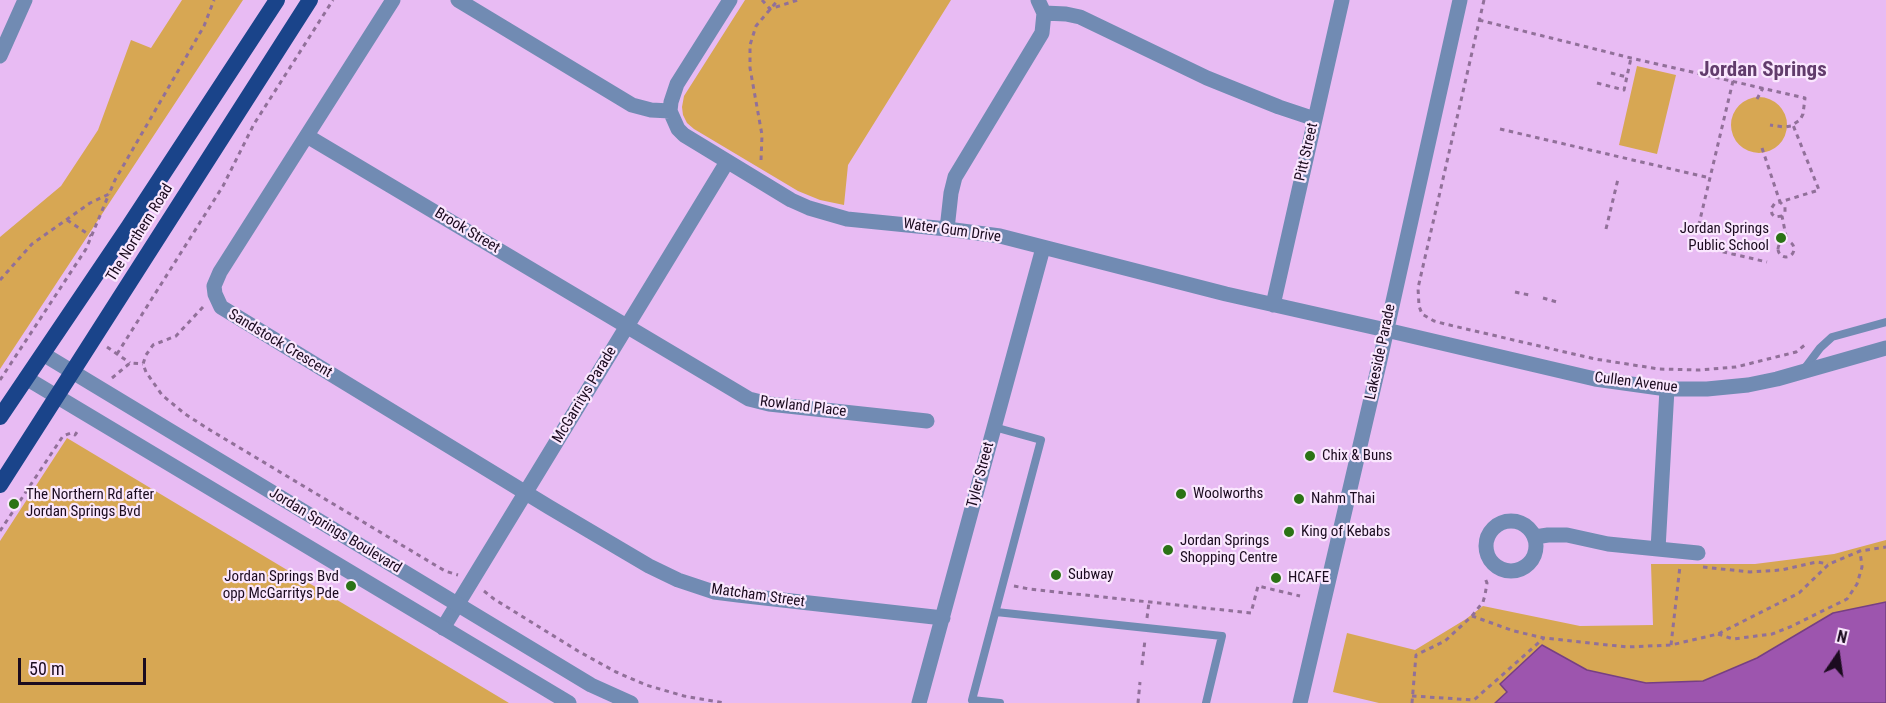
<!DOCTYPE html>
<html>
<head>
<meta charset="utf-8">
<style>
  body { margin:0 }
  #map { position:relative; width:1886px; height:703px; overflow:hidden; background:#e8bbf3; font-family:"Roboto Condensed",sans-serif }
  canvas { display:block }
  .north { position:absolute; left:1808px; top:625px; width:60px; height:60px; -webkit-text-stroke:4px #fae7fe; paint-order:stroke; rotate:13deg; font-size:16px; font-weight:700; line-height:24px; text-align:center; color:#1b0b1f }
  .north::after { content:''; display:block; margin:auto; width:21px; height:27px; background:#1b0b1f; clip-path:polygon(50% 0,100% 100%,50% 72%,0 100%) }
  .scale { position:absolute; left:18px; top:658px; width:128px; height:27px; box-sizing:border-box; border:3px solid #1b0b1f; border-top:0; padding-left:8px; font-size:18px; line-height:21px; white-space:nowrap; color:#1b0b1f; -webkit-text-stroke:4px #fae7fe; paint-order:stroke }
</style>
</head>
<body>
<div id="map">
<canvas width="1886" height="703"></canvas>
<div class="north">N</div>
<div class="scale">50 m</div>
</div>
<script>
const g = document.querySelector('canvas').getContext('2d');
g.lineJoin = 'round';
function paint(path, color) { g.fillStyle = color; g.fill(path, 'evenodd'); }
const shape = rows => new Path2D(rows.map(r => 'M' + r).join(''));
function trace(path, color, width, dash) { g.strokeStyle = color; g.lineWidth = width; g.lineCap = dash ? 'butt' : 'round'; g.setLineDash(dash || []); g.stroke(path); }
function drawText(font, color, halo, rows, align = 'center') {
  g.font = font + ' "Roboto Condensed",sans-serif'; g.lineWidth = 4.5; g.setLineDash([]); g.textBaseline = 'middle'; g.strokeStyle = halo; g.fillStyle = color; for (const [text, x, y, turn = 0] of rows) {
    g.save(); g.translate(x, y); g.rotate((+turn || 0) * Math.PI / 180); g.textAlign = isNaN(turn) ? turn : align; if (halo) g.strokeText(text, 0, 0); g.fillText(text, 0, 0); g.restore();
  }
}
paint(shape([
  [182,0,243,0,0,369,0,237,61,186,98,130,131,40,151,48],
  [745,0,951,0,848,165,844,205,820,200,798,191,694,129,687,123,683,115,682,107,684,96],
  [1637,66,1676,75,1657,154,1619,145],
  '1731 125a28 28 0 1 1 56 0a28 28 0 1 1-56 0Z',
  [67,438,509,703,0,703,0,541],
  [1886,540,1886,703,1379,703,1333,692,1347,633,1415,650,1466,619,1483,606,1580,626,1653,625,1651,564,1755,564,1834,554]
]), '#d7a753');
const water = shape([
  [1886,602,1886,703,1495,703,1507,692,1500,684,1542,645,1587,670,1646,683,1703,681,1757,658,1833,613,1886,602]
]);
paint(water, '#9d55ae');
trace(water, '#763f83', 1.5);
trace(shape([
  [762,0,770,9,798,0],
  [1484,0,1418,288,1419,306,1422,314,1434,321,1445,324,1595,359,1659,369,1699,370,1736,367,1796,352,1806,344],
  [1479,20,1631,58,1805,98,1803,114,1800,120,1791,126,1784,127,1770,125],
  [1611,73,1627,77],
  [1733,81,1694,245,1767,262],
  [1597,83,1624,90,1631,58],
  [1757,99,1763,88],
  [1500,129,1710,178],
  [1762,148,1780,202,1819,190,1793,125],
  [761,160,762,135,750,68,750,45,756,26,778,0],
  [1782,216,1775,217,1772,214,1771,209,1775,203,1780,202,1785,207,1785,212,1782,216,1787,241],
  [67,220,91,236],
  [1606,229,1618,179],
  '1778 249a8 8 0 1 1 16 0a8 8 0 1 1-16 0Z',
  [0,280,32,244,90,203,109,194,115,180,204,26,214,0],
  [1515,292,1529,295],
  [1543,298,1557,302],
  [203,307,176,336,153,345,146,355,143,364,146,372,162,395,185,414,210,430,445,571,458,575],
  [107,347,130,363],
  [117,354,223,186,254,124,333,0],
  [112,378,130,363,143,364],
  [0,380,86,249,109,194],
  [0,531,63,436,71,433,75,435,79,429],
  [1703,567,1750,572,1781,570,1817,562,1828,564],
  [1014,586,1029,589,1251,613,1258,586,1300,596],
  [484,591,494,599,578,651,616,672,646,685,684,696,724,703],
  [1472,616,1483,602,1485,595,1487,583,1485,578],
  [1147,618,1149,602],
  [1718,634,1733,639,1772,634,1790,627,1847,599,1857,584,1862,567,1860,551],
  [1671,645,1680,566],
  [1142,665,1145,640],
  [1412,696,1474,700,1544,638],
  [1138,703,1140,682],
  [1412,703,1416,655,1445,641,1472,616,1514,631,1544,638,1627,647,1671,645,1718,634,1799,593,1829,564,1860,551,1886,547]
]), '#917099', 3, [4.5, 4.5]);
trace(shape([
  [1805,368,1820,348,1832,337,1886,322],
  [994,427,1041,440,972,700,1000,703],
  [996,612,1222,636,1206,703]
]), '#718bb3', 8);
trace(shape([
  [393,0,220,272,214,286,215,294,221,307,549,507,649,566,678,580,714,592,738,595,943,618],
  [458,0,632,105,651,110,670,111],
  [730,0,677,84,671,102,670,111,678,129,684,135,791,200,809,208,847,219,947,229,1000,236,1226,294,1386,330],
  [1044,13,1066,14,1080,17,1207,78,1279,107,1315,119],
  [0,56,25,0],
  [307,136,749,399,769,404,927,421],
  [947,229,951,193,955,177,1042,33,1044,13,1038,0],
  [1273,305,1342,0],
  '1486 546a25 25 0 1 1 50 0a25 25 0 1 1-50 0Z',
  [1535,537,1548,535,1567,535,1608,544,1698,553],
  [1658,549,1667,389],
  [443,628,727,162],
  [919,703,1043,248]
]), '#718bb3', 15);
trace(shape([
  [1386,330,1595,379,1667,389,1707,389,1748,385,1777,379,1886,348],
  [43,354,591,685,631,703],
  [26,378,569,703],
  [1300,703,1380,360,1460,0]
]), '#718bb3', 15);
trace(shape([
  [0,417,129,226,277,0],
  [0,485,310,0]
]), '#1a448a', 16);
for (const [x, y, r, color] of [
  [1781,238,6,"#2b7315"],
  [1310,456,6,"#2b7315"],
  [1181,494,6,"#2b7315"],
  [1299,499,6,"#2b7315"],
  [14,504,6,"#2b7315"],
  [1289,532,6,"#2b7315"],
  [1168,550,6,"#2b7315"],
  [1056,575,6,"#2b7315"],
  [1276,578,6,"#2b7315"],
  [351,586,6,"#2b7315"]
]) { const dot = new Path2D(); dot.arc(x, y, r, 0, 2 * Math.PI); g.fillStyle = color; g.fill(dot); trace(dot, '#fae7fe', 2); }
drawText('15px', '#1b0b1f', '#fae7fe', [
  ["Pitt Street",1307,152,-77],
  ["Brook Street",467,231,31],
  ["Water Gum Drive",952,231,8],
  ["The Northern Road",140,233,-58],
  ["Sandstock Crescent",280,344,31],
  ["Lakeside Parade",1381,352,-78],
  ["Cullen Avenue",1636,383,7],
  ["McGarritys Parade",585,395,-59],
  ["Rowland Place",803,407,7],
  ["Tyler Street",981,475,-75],
  ["Jordan Springs Boulevard",335,531,31],
  ["Matcham Street",758,596,8]
]);
drawText('15px', '#1b0b1f', '#fae7fe', [
  ["Jordan Springs",1769,229,"right"],
  ["Public School",1769,246,"right"],
  ["Chix & Buns",1322,456],
  ["Woolworths",1193,494],
  ["The Northern Rd after",26,495],
  ["Jordan Springs Bvd",26,512],
  ["Nahm Thai",1311,499],
  ["King of Kebabs",1301,532],
  ["Jordan Springs",1180,541],
  ["Shopping Centre",1180,558],
  ["Subway",1068,575],
  ["Jordan Springs Bvd",339,577,"right"],
  ["opp McGarritys Pde",339,594,"right"],
  ["HCAFE",1288,578]
], 'left');
drawText('bold 21px', '#623c6c', '#fae7fe', [
  ["Jordan Springs",1763,71]
]);
</script>
</body>
</html>
